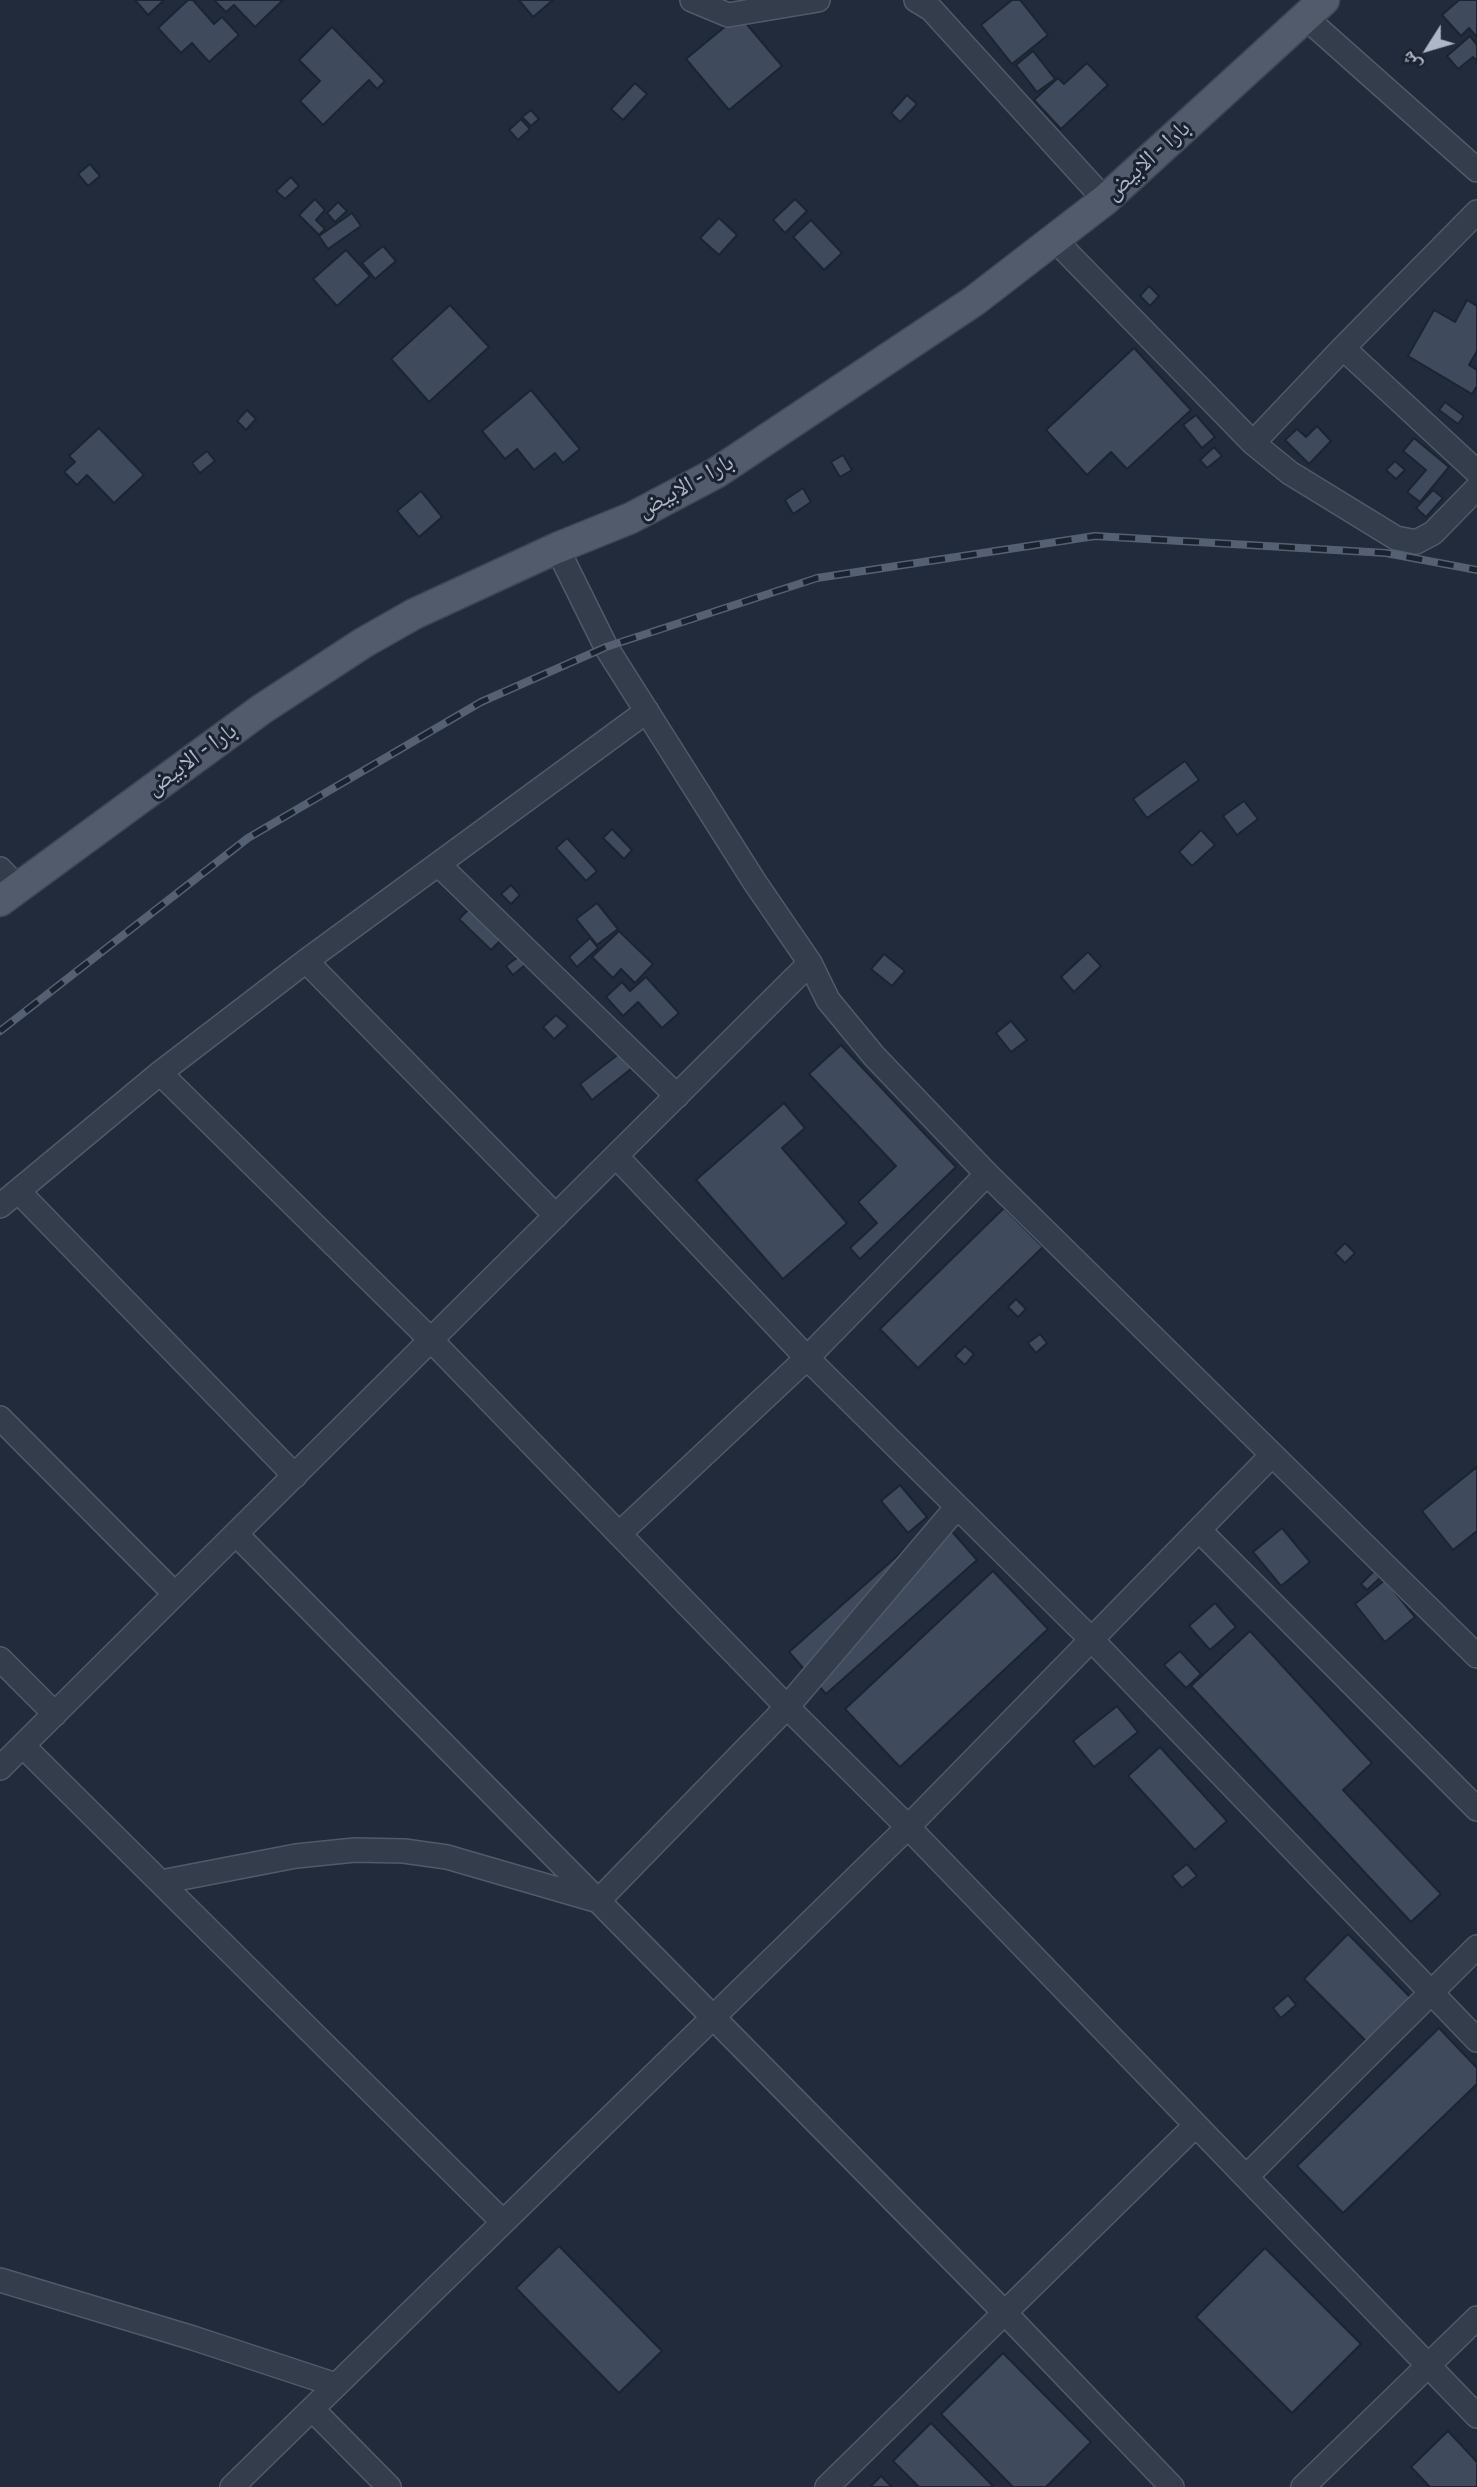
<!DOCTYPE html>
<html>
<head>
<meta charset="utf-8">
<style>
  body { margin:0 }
  #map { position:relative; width:1477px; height:2487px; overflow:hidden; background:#212b3b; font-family:Roboto,"Noto Naskh Arabic",sans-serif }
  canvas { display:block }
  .north { position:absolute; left:1393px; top:14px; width:70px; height:70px; -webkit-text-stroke:5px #1a2230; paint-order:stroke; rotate:233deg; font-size:19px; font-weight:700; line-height:28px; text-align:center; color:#afb7c7 }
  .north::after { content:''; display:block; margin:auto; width:24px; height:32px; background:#afb7c7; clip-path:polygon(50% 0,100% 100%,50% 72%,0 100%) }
</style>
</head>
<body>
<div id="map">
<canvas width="1477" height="2487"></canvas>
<div class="north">ش</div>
</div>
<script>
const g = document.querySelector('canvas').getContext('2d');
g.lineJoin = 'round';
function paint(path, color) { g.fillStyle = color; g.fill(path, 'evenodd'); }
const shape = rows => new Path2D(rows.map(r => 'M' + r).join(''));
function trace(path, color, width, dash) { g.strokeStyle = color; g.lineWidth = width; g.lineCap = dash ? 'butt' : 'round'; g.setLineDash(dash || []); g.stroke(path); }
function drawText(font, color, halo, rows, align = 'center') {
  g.font = font + ' Roboto,"Noto Naskh Arabic",sans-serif'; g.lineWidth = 6; g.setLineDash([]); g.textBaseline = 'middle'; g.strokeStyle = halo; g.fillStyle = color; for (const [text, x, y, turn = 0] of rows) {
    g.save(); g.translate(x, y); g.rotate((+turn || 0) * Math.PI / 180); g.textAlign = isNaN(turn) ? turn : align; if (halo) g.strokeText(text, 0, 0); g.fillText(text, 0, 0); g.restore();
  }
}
const building = shape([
  [135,0,164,0,148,15,135,0],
  [188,0,193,0,214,24,222,17,239,35,209,62,192,43,181,53,158,28,188,0],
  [214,0,283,0,255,27,234,5,226,12,214,0],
  [519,0,553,0,533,17,519,0],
  [1012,0,1020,0,1048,35,1012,64,981,25,1012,0],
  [1459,0,1477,0,1477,37,1469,28,1461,36,1442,15,1459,0],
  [739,15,782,66,729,110,686,59,739,15],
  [332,27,385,81,377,89,369,80,323,125,300,101,320,81,299,60,332,27],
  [1470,36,1477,45,1477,61,1473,57,1458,69,1447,56,1470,36],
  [1033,51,1055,79,1037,92,1016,65,1033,51],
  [1087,63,1108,85,1061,129,1034,100,1058,78,1064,84,1087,63],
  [635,83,647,94,623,120,611,109,635,83],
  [907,95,917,104,900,122,891,113,907,95],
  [531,110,539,119,531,126,522,117,531,110],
  [521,119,530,129,518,140,509,130,521,119],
  [90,164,100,176,88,186,78,174,90,164],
  [291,177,299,186,285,199,276,191,291,177],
  [315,199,325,210,316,220,325,229,319,235,299,215,315,199],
  [795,199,807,211,785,233,773,220,795,199],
  [338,202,347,211,335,222,327,213,338,202],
  [352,213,361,226,328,249,319,236,352,213],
  [719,218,737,235,719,255,700,238,719,218],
  [811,220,842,253,824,270,793,237,811,220],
  [383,246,396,261,375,279,362,263,383,246],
  [346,250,370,276,337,306,313,279,346,250],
  [1149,286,1159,296,1150,306,1140,296,1149,286],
  [1467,300,1477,306,1477,351,1469,365,1477,370,1477,386,1472,394,1408,356,1434,310,1455,322,1467,300],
  [450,305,489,347,429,402,391,359,450,305],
  [1134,348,1191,410,1127,469,1111,452,1087,475,1046,430,1134,348],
  [531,390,580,449,563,463,555,453,534,470,517,449,505,459,482,431,531,390],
  [1445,402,1464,416,1458,424,1439,410,1445,402],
  [247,410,256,419,246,430,237,421,247,410],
  [1196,415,1215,437,1202,448,1183,425,1196,415],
  [1317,426,1331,441,1309,464,1285,440,1297,429,1306,437,1317,426],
  [99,428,144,475,114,503,87,475,77,485,64,472,75,462,69,456,99,428],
  [1414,438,1449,467,1420,502,1407,492,1426,470,1403,451,1414,438],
  [1214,447,1222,456,1207,468,1200,460,1214,447],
  [207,451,215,461,200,473,192,463,207,451],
  [843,455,852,470,840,477,831,462,843,455],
  [1395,461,1405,470,1396,479,1386,470,1395,461],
  [803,488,811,502,793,514,785,500,803,488],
  [1433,490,1443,498,1426,517,1416,508,1433,490],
  [421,491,442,517,419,537,397,511,421,491],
  [1185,761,1199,780,1147,818,1133,799,1185,761],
  [1244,801,1258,819,1237,835,1223,816,1244,801],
  [612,829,632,850,624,859,603,838,612,829],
  [1201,830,1215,845,1192,866,1179,852,1201,830],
  [567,838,597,871,586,881,556,848,567,838],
  [511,885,520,895,511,904,501,894,511,885],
  [597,903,618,929,597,945,576,919,597,903],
  [470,908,502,939,491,950,459,919,470,908],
  [619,931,653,964,635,983,621,969,613,978,592,957,619,931],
  [590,938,598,948,577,967,569,957,590,938],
  [1088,952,1101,966,1074,992,1061,977,1088,952],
  [884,954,905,971,892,986,871,969,884,954],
  [518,957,525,965,513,975,506,966,518,957],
  [646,977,679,1013,662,1028,638,1002,623,1016,606,997,622,982,630,991,646,977],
  [556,1015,568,1026,554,1039,543,1027,556,1015],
  [1011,1021,1027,1040,1011,1052,996,1033,1011,1021],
  [841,1045,956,1167,860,1259,850,1248,877,1223,858,1202,896,1166,809,1074,841,1045],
  [620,1053,632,1068,592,1100,580,1084,620,1053],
  [784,1103,805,1128,782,1148,847,1223,783,1279,696,1180,784,1103],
  [1004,1208,1043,1247,918,1368,880,1329,1004,1208],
  [1345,1243,1355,1253,1345,1263,1335,1253,1345,1243],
  [1016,1299,1026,1309,1018,1317,1008,1307,1016,1299],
  [1040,1334,1047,1343,1036,1353,1028,1343,1040,1334],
  [965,1346,974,1354,965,1365,955,1356,965,1346],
  [1477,1467,1477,1531,1453,1550,1422,1511,1477,1467],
  [900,1485,927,1517,908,1533,881,1501,900,1485],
  [940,1518,977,1560,826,1694,789,1652,940,1518],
  [1282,1528,1310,1562,1281,1586,1253,1552,1282,1528],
  [993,1571,1048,1629,900,1767,845,1709,993,1571],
  [1374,1571,1380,1578,1367,1590,1361,1584,1374,1571],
  [1385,1580,1415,1617,1385,1642,1355,1604,1385,1580],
  [1215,1603,1236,1627,1210,1650,1189,1626,1215,1603],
  [1250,1631,1372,1763,1343,1790,1441,1894,1411,1922,1191,1686,1250,1631],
  [1180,1651,1201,1674,1186,1688,1164,1665,1180,1651],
  [1117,1706,1138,1732,1094,1767,1073,1741,1117,1706],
  [1160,1747,1227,1821,1195,1850,1128,1776,1160,1747],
  [1187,1864,1197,1876,1182,1888,1172,1876,1187,1864],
  [1348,1934,1411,1998,1367,2042,1304,1979,1348,1934],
  [1288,1995,1296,2005,1281,2018,1273,2008,1288,1995],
  [1439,2028,1477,2068,1477,2084,1343,2213,1297,2166,1439,2028],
  [559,2246,662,2351,619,2393,516,2288,559,2246],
  [1265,2248,1361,2344,1292,2413,1196,2317,1265,2248],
  [1003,2353,1091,2442,1046,2487,1013,2487,941,2414,1003,2353],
  [931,2423,994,2487,919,2487,893,2461,931,2423],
  [1448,2431,1477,2462,1477,2487,1430,2487,1411,2467,1448,2431],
  [881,2476,892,2487,870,2487,881,2476]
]);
paint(building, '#3f4a5d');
trace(building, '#1c2432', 2);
const minor = shape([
  [692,0,728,15,818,0],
  [916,0,931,9,1105,200],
  [1306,18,1477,170],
  [1054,239,1253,443,1290,473,1396,538,1416,542,1433,533,1477,488],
  [1343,348,1477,472],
  [1253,443,1343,348,1477,212],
  [557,548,606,647,754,881,810,963,828,1000,874,1056,987,1174,1477,1656],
  [439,865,677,1096],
  [0,869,18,888],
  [306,961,556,1216],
  [160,1073,431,1340,787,1707,908,1827,1477,2416],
  [616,1156,807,1358,1091,1639,1477,2040],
  [18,1191,295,1476],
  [0,1206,160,1073,306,961,647,711],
  [0,1418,175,1594],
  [1199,1530,1477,1809],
  [236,1534,1005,2313,1172,2487],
  [619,1534,807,1358,987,1174],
  [0,1659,55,1714],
  [23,1746,503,2222],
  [0,1768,810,963],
  [161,1882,296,1856,355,1850,404,1851,447,1857,595,1900],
  [598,1901,787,1707,957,1507],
  [1246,2177,1477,1947],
  [0,2280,193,2338,336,2385],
  [312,2409,389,2487],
  [232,2487,908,1827,1272,1455],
  [827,2487,1195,2126],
  [1303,2487,1477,2318]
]);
const major = shape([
  [0,901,262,709,363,643,414,614,557,548,631,518,716,473,974,301,1105,200,1324,0]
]);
trace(minor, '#525a69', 26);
trace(major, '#3e4654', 33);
trace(minor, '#343d4b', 23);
trace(major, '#525b6b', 30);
const rail = shape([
  [0,1031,248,838,481,702,606,647,817,578,1095,536,1386,553,1477,570]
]);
trace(rail, '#566073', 8);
trace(rail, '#1a2230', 5, [16]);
drawText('24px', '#afb7c7', '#1a2230', [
  ["بارا - الابيض",1148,161,-42],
  ["بارا - الابيض",686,487,-29],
  ["بارا - الابيض",192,760,-36]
]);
</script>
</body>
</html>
